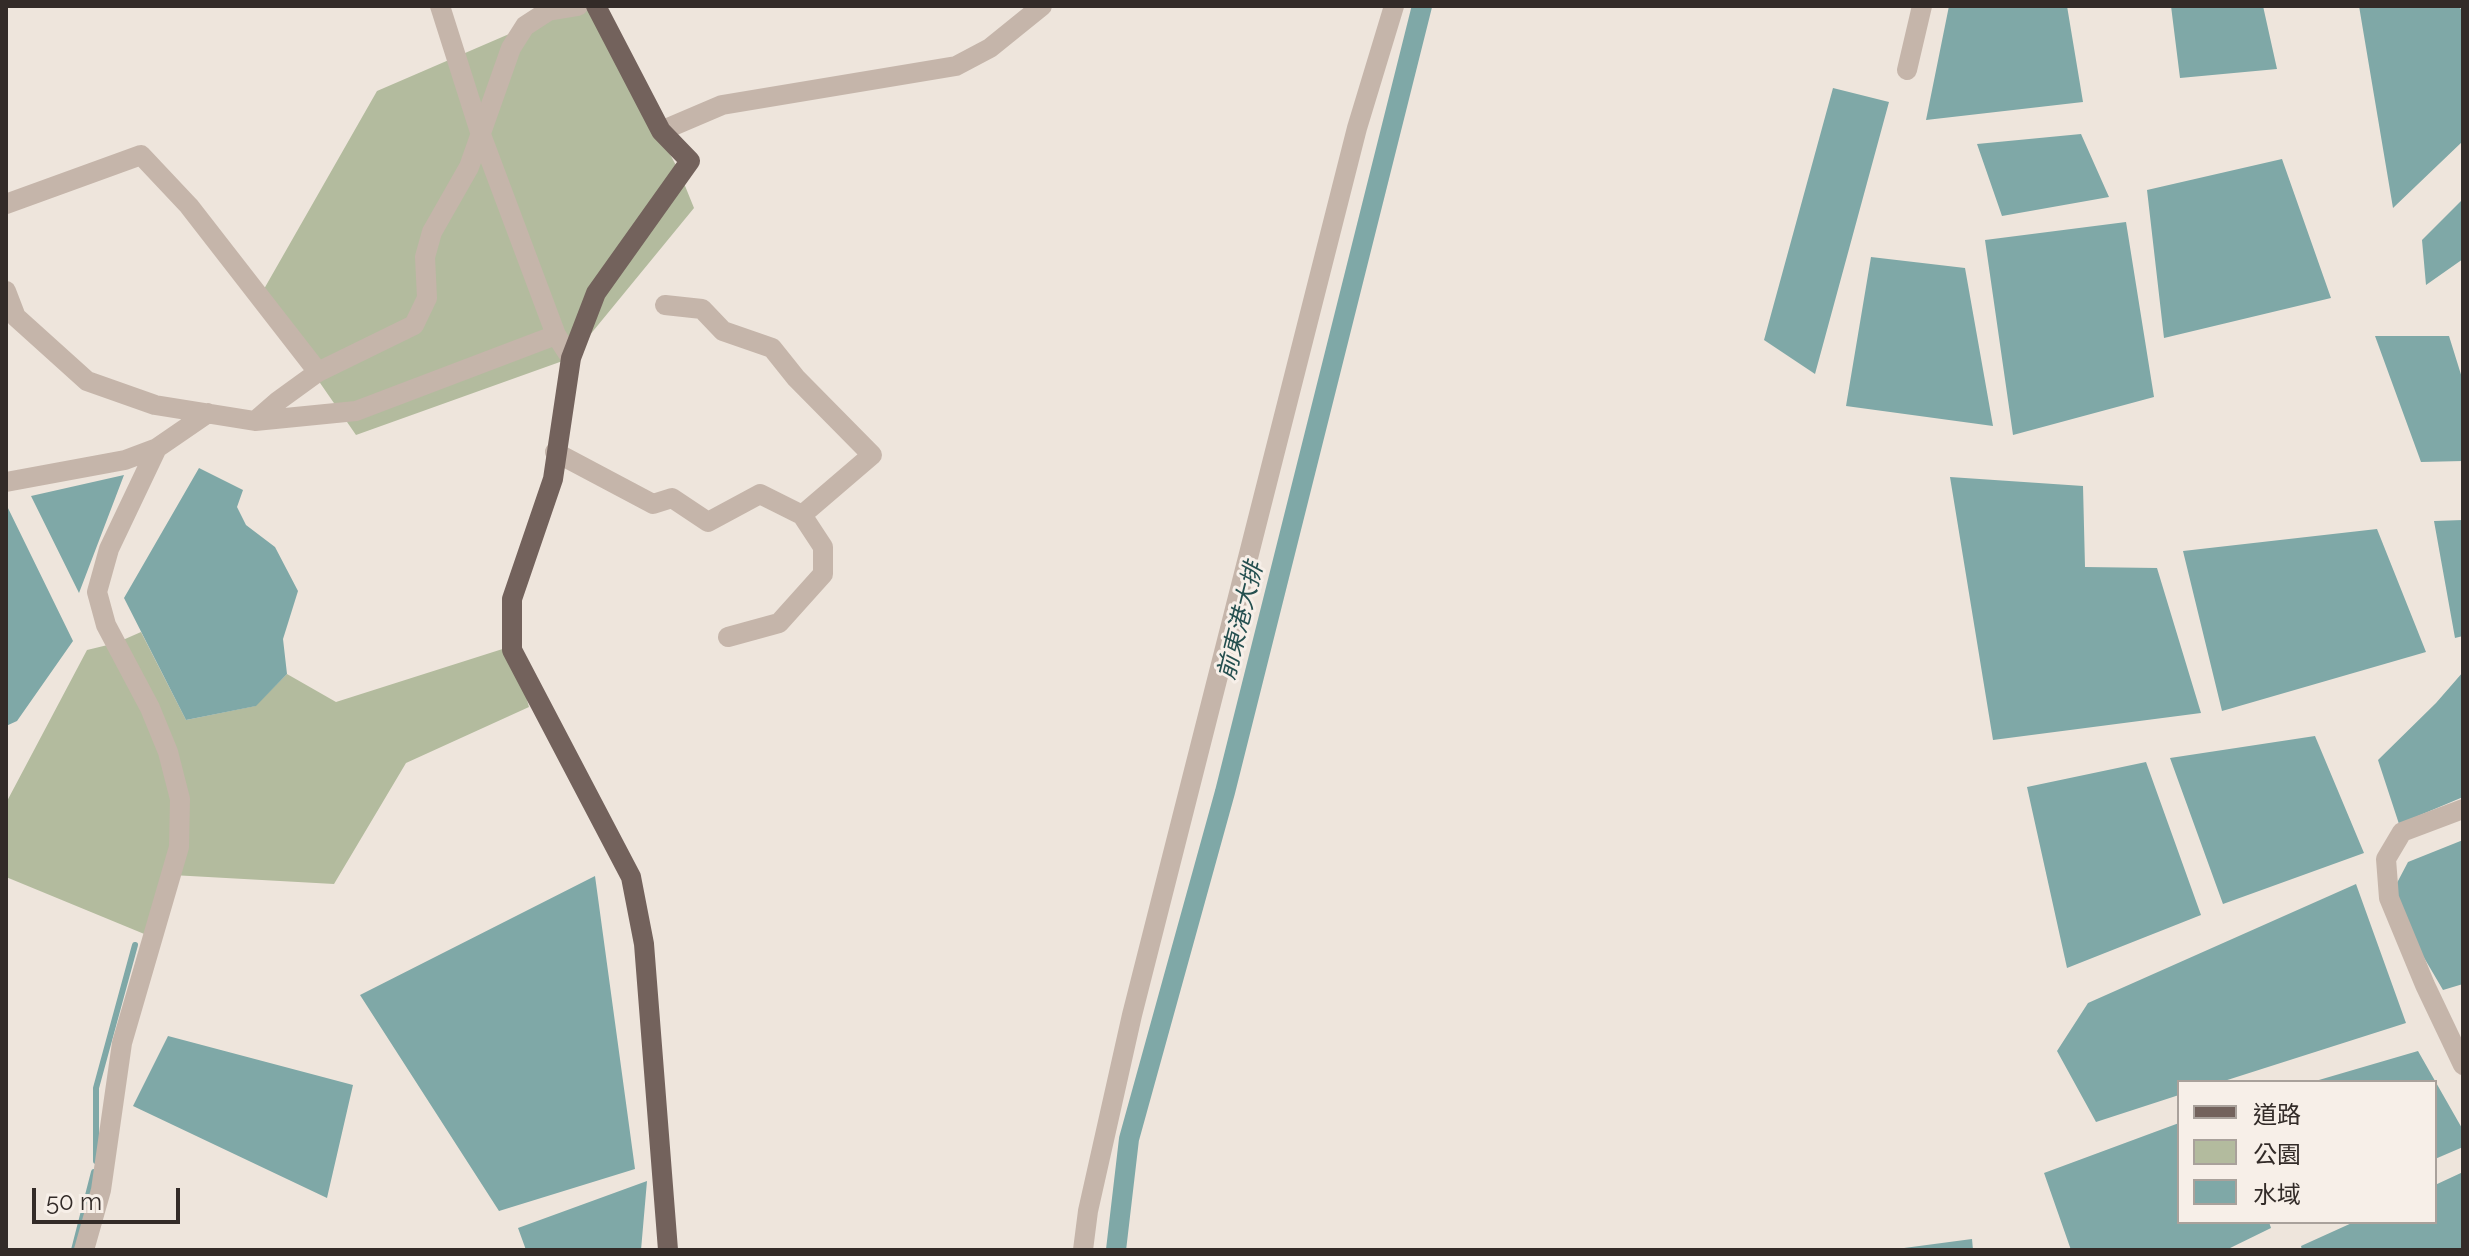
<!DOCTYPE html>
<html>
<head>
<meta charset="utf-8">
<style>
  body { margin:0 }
  #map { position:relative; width:2469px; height:1256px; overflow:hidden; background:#eee5dc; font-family:Raleway,"Noto Sans TC",sans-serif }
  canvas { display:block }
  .frame { position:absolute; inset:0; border:8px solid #332b28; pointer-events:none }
  .legend { position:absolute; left:2177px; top:1080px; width:260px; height:144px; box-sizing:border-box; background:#f7efe8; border:2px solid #a9a19b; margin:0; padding:10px 14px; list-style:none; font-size:24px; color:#332b28 }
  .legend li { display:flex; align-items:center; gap:16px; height:40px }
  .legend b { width:40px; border:2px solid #a9a19b }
  .scale { position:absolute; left:32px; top:1188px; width:148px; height:36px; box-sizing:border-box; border:4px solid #332b28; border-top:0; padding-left:10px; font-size:24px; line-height:28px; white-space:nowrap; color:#332b28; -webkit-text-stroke:6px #f7efe8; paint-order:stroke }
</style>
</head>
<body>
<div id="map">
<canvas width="2469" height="1256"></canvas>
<div class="frame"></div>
<ul class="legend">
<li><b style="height:10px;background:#73625c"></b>道路</li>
<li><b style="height:22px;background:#b3bb9e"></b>公園</li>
<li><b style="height:22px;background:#7fa8a7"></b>水域</li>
</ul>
<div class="scale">50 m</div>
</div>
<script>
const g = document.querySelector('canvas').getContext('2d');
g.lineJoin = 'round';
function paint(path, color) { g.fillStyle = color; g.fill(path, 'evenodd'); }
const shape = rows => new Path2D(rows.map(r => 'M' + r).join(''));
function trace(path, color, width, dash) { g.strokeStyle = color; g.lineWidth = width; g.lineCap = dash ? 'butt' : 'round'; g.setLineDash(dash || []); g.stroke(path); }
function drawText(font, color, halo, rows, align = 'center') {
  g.font = font + ' Raleway,"Noto Sans TC",sans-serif'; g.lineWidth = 6; g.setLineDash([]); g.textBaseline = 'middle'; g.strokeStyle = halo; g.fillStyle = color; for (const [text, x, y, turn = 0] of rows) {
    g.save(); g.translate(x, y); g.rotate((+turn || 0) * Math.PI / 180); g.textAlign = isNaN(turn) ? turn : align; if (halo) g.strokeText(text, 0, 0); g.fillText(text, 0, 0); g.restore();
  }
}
paint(shape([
  [574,6,591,6,679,171,694,208,571,358,356,435,260,296,377,91],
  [141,632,186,720,255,706,287,674,336,702,512,646,529,707,406,763,334,884,172,875,154,938,6,877,6,803,87,650,116,643]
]), '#b3bb9e');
paint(shape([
  [1949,6,2067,6,2083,102,1926,120],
  [2171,6,2263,6,2277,69,2180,78],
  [2359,6,2459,6,2463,13,2463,141,2393,208],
  [1833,88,1889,102,1815,374,1764,340],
  [2081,134,2109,197,2002,216,1977,144],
  [2282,159,2331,298,2164,338,2147,190],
  [2463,199,2463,259,2426,285,2422,240],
  [2126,222,2154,397,2013,435,1985,240],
  [1871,257,1965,268,1993,426,1846,406],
  [2375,336,2449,336,2463,381,2463,461,2421,462],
  [199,468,243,490,237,507,246,525,275,547,298,591,283,639,287,674,256,706,186,720,124,598],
  [124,475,79,593,31,496],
  [1950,477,2083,486,2085,567,2157,568,2201,713,1993,740],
  [6,504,73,641,17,721,6,726],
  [2463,520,2463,636,2455,638,2434,521],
  [2377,529,2426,652,2222,711,2183,551],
  [2463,672,2463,797,2399,824,2378,760,2436,703],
  [2315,736,2364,853,2223,904,2170,758],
  [2146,762,2201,915,2067,968,2027,787],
  [2463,840,2463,984,2443,990,2389,898,2408,862],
  [595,876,635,1169,499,1211,360,995],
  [2356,884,2406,1023,2221,1082,2179,1082,2179,1095,2096,1122,2057,1051,2088,1003],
  [168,1036,353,1085,327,1198,133,1106],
  [2418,1051,2463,1130,2463,1147,2435,1159,2435,1082,2312,1082],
  [2179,1123,2179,1222,2269,1222,2271,1228,2226,1250,2071,1250,2044,1173],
  [2463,1172,2463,1250,2302,1250,2301,1246,2354,1222,2435,1222,2435,1185],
  [647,1181,641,1250,526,1250,518,1228],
  [1972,1239,1973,1250,1889,1250]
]), '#7fa8a7');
trace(shape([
  [96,1161,96,1088,135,945],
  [74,1250,94,1172]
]), '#7fa8a7', 6);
trace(shape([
  [1116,1250,1129,1139,1225,792,1422,6]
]), '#7fa8a7', 20);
trace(shape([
  [440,6,480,132,556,335,571,358],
  [1907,70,1922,6],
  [661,131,722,105,956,66,990,48,1042,6],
  [6,204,141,155,189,206,318,372],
  [6,291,16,317,87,381,155,405,255,421,356,411,556,335],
  [665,305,702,309,723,331,772,348,796,378,872,455,802,515,823,547,823,574,779,623,728,637],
  [255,421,278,401,318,372,414,325,427,298,425,257,432,232,469,167,511,48,525,26,548,11,578,6],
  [555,452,653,504,672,498,708,522,760,494,802,515],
  [6,482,125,460,157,448,208,413],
  [2463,809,2402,832,2386,859,2389,898,2425,985,2463,1065],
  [84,1250,101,1190,122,1043,179,847,180,799,168,752,150,708,106,625,97,592,109,549,157,448],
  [1083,1250,1088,1211,1132,1015,1357,128,1394,6]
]), '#c5b5aa', 20);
trace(shape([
  [596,6,661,131,690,161,596,293,571,358,553,479,512,599,512,650,631,877,644,944,668,1250]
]), '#73625c', 20);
drawText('italic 24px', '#244f4f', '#f7efe8', [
  ["前東港大排",1241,621,-76]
]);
</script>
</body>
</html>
